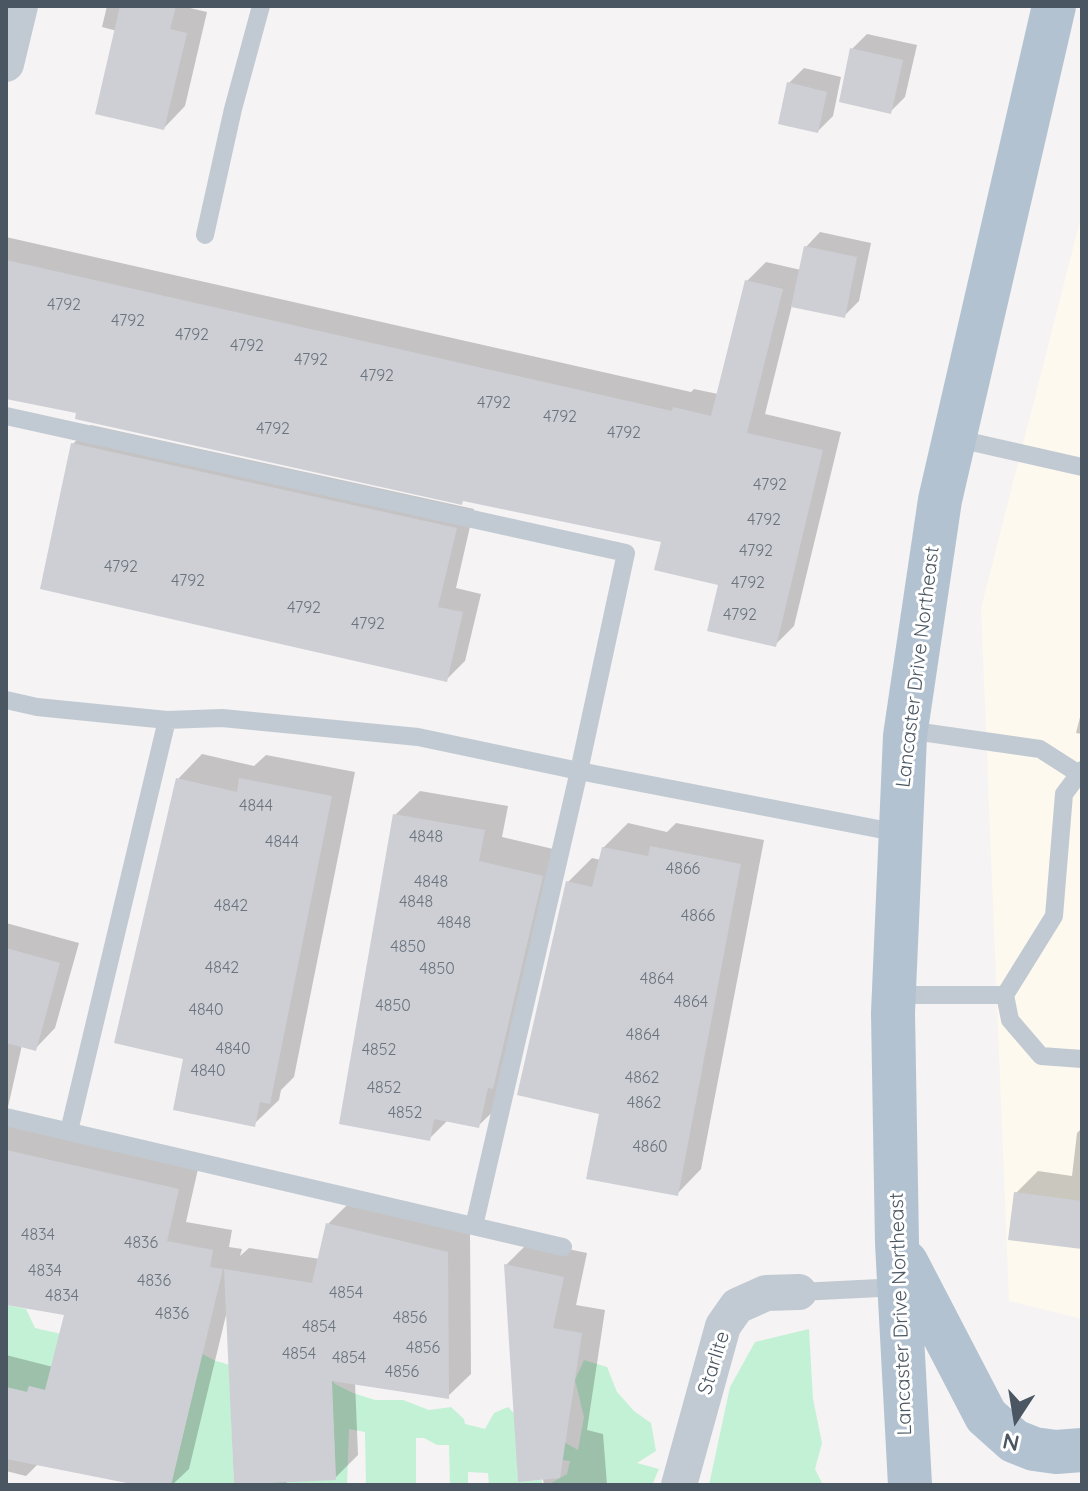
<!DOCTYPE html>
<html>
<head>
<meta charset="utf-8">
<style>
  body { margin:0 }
  #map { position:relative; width:1088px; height:1491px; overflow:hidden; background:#f5f3f3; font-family:Quicksand,sans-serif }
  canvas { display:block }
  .frame { position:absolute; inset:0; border:8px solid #4a5661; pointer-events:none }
  .north { position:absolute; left:976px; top:1379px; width:80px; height:80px; -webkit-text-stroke:6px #fff; paint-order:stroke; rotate:192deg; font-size:22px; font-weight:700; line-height:32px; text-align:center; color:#4a5661 }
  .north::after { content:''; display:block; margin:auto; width:28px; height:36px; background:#4a5661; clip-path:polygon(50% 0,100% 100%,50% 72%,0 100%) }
</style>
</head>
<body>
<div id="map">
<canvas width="1088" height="1491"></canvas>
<div class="frame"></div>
<div class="north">N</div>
</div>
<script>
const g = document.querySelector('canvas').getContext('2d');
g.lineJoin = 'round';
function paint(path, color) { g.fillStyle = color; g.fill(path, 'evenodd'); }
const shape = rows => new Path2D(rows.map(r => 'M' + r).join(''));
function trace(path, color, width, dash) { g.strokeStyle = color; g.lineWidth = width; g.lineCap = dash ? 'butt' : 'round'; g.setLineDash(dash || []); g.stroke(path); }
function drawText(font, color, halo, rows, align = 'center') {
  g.font = font + ' Quicksand,sans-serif'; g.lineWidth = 6; g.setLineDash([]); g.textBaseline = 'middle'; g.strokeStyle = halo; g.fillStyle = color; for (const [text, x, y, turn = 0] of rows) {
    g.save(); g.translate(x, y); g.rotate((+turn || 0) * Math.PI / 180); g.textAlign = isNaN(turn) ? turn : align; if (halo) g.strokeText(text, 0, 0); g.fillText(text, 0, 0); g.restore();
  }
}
paint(shape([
  [1082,213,1082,1319,1009,1301,981,608]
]), '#fdf9ef');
paint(shape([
  [6,1305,26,1309,35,1328,92,1341,95,1333,111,1324,134,1330,161,1333,216,1361,241,1368,293,1351,312,1354,335,1384,353,1393,375,1400,403,1400,429,1410,451,1407,464,1419,465,1424,485,1429,494,1413,508,1407,529,1429,548,1433,578,1450,584,1417,575,1380,584,1360,607,1367,617,1392,634,1411,651,1423,656,1451,637,1463,659,1469,652,1485,548,1485,567,1474,570,1461,517,1455,518,1481,542,1480,542,1485,489,1485,488,1473,468,1472,468,1485,450,1485,449,1445,437,1445,424,1438,416,1438,416,1485,366,1485,365,1432,349,1429,347,1485,250,1485,246,1468,251,1452,270,1445,270,1435,307,1434,309,1481,336,1479,333,1417,319,1409,293,1421,276,1417,256,1404,231,1411,234,1485,171,1485,194,1388,128,1388,115,1444,102,1442,104,1427,60,1419,55,1439,41,1436,42,1413,55,1416,63,1382,115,1394,116,1369,101,1359,67,1351,61,1379,49,1377,45,1390,29,1386,27,1392,6,1387],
  [809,1329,813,1399,822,1443,815,1469,823,1485,709,1485,730,1387,755,1342]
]), '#c3f1d5');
paint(shape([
  [107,6,191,6,190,8,207,12,185,106,164,128,117,31,102,27],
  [867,34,917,45,905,97,890,112,852,49],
  [804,68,841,77,833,116,818,131,789,83],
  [820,232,871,243,859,301,844,316,792,305,765,414,841,432,794,626,775,645,721,583,663,541,465,499,462,502,6,395,6,237,691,392,694,389,718,394,747,281,766,262,801,270,806,247],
  [91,425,474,509,456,588,481,594,465,661,446,680,73,444],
  [1082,709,1082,734,1076,733],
  [202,754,254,766,266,755,355,772,294,1077,281,1090,279,1100,254,1124,185,1057,178,779],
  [420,791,508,806,502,837,566,852,503,1102,478,1126,448,1120,429,1139,395,815],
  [628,823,667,832,676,823,764,840,701,1169,677,1194,601,1113,568,882,592,858,601,860,603,848],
  [6,923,79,943,55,1028,35,1049,22,1045,6,1116],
  [6,1125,198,1169,186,1222,232,1230,229,1247,242,1249,240,1256,249,1248,320,1259,328,1224,351,1201,470,1229,471,1374,448,1396,355,1382,358,1455,335,1478,289,1480,284,1485,236,1485,227,1311,189,1469,172,1485,148,1485,38,1464,26,1476,6,1471,6,1355,53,1367,66,1314,6,1303],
  [1082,1128,1082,1247,1016,1193,1038,1171,1072,1176,1077,1133],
  [530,1241,587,1253,576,1305,605,1310,587,1430,603,1434,607,1485,544,1485,506,1265]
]), '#0003');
paint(shape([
  [120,6,176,6,170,29,187,33,164,130,95,114],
  [850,48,903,60,891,114,839,102],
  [787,82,827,92,818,133,778,124],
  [804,246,857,257,845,318,791,307],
  [6,260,672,411,673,407,711,416,745,280,783,289,747,433,823,450,776,647,707,631,718,585,654,570,661,542,463,501,462,505,75,419,76,413,6,399],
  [71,443,457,528,438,607,463,612,447,682,40,589],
  [176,778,237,792,239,778,332,796,270,1104,260,1102,255,1127,173,1110,183,1059,114,1043],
  [393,814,485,830,479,861,543,876,493,1089,488,1088,479,1128,434,1119,430,1141,339,1124],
  [650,846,741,864,678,1196,586,1179,599,1114,517,1095,566,881,592,887,602,847,648,856],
  [6,948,60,963,36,1051,6,1043],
  [6,1150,179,1189,167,1241,213,1250,210,1267,223,1269,171,1485,137,1485,6,1459,6,1387,27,1392,29,1386,45,1390,64,1315,6,1305],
  [1014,1192,1082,1201,1082,1249,1008,1240],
  [326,1223,448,1252,449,1399,332,1381,336,1480,272,1483,272,1485,234,1485,224,1269,312,1283],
  [504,1264,564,1277,553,1328,582,1333,560,1478,518,1482]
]), '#cdcfd5');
trace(shape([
  [205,235,233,109,261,6],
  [6,416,626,553,579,771,474,1226],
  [954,438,1082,467],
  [6,700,37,707,167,720,222,718,418,737,579,771,899,833],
  [907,730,1040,749,1079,774],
  [894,995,1005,995,1054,916,1064,794,1082,770],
  [1005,995,1010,1020,1041,1056,1082,1059],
  [6,1117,563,1247],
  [69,1131,167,720],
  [799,1292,900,1287]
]), '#c1cad2', 18);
trace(shape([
  [6,64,20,6],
  [679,1485,723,1326,737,1306,766,1293,799,1292]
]), '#c1cad2', 36);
trace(shape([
  [906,1262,986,1416,1014,1441,1034,1449,1056,1452,1082,1450],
  [910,1485,897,1243,893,1013,905,736,940,500,1054,6]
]), '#b3c2d1', 44);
drawText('16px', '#6b747e', null, [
  ["4792",64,305],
  ["4792",128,321],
  ["4792",192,335],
  ["4792",247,346],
  ["4792",311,360],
  ["4792",377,376],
  ["4792",494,403],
  ["4792",560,417],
  ["4792",273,429],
  ["4792",624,433],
  ["4792",770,485],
  ["4792",764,520],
  ["4792",756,551],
  ["4792",121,567],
  ["4792",188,581],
  ["4792",748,583],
  ["4792",304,608],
  ["4792",740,615],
  ["4792",368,624],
  ["4844",256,806],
  ["4848",426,837],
  ["4844",282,842],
  ["4866",683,869],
  ["4848",431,882],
  ["4848",416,902],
  ["4842",231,906],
  ["4866",698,916],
  ["4848",454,923],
  ["4850",408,947],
  ["4842",222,968],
  ["4850",437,969],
  ["4864",657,979],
  ["4864",691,1002],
  ["4850",393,1006],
  ["4840",206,1010],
  ["4864",643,1035],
  ["4840",233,1049],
  ["4852",379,1050],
  ["4840",208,1071],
  ["4862",642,1078],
  ["4852",384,1088],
  ["4862",644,1103],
  ["4852",405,1113],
  ["4860",650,1147],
  ["4834",38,1235],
  ["4836",141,1243],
  ["4834",45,1271],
  ["4836",154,1281],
  ["4854",346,1293],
  ["4834",62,1296],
  ["4836",172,1314],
  ["4856",410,1318],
  ["4854",319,1327],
  ["4856",423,1348],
  ["4854",299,1354],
  ["4854",349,1358],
  ["4856",402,1372]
]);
drawText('20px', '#4a5661', '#fff', [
  ["Lancaster Drive Northeast",918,667,-83],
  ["Lancaster Drive Northeast",901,1314,-92],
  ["Starlite",714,1363,-73]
]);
</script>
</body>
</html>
